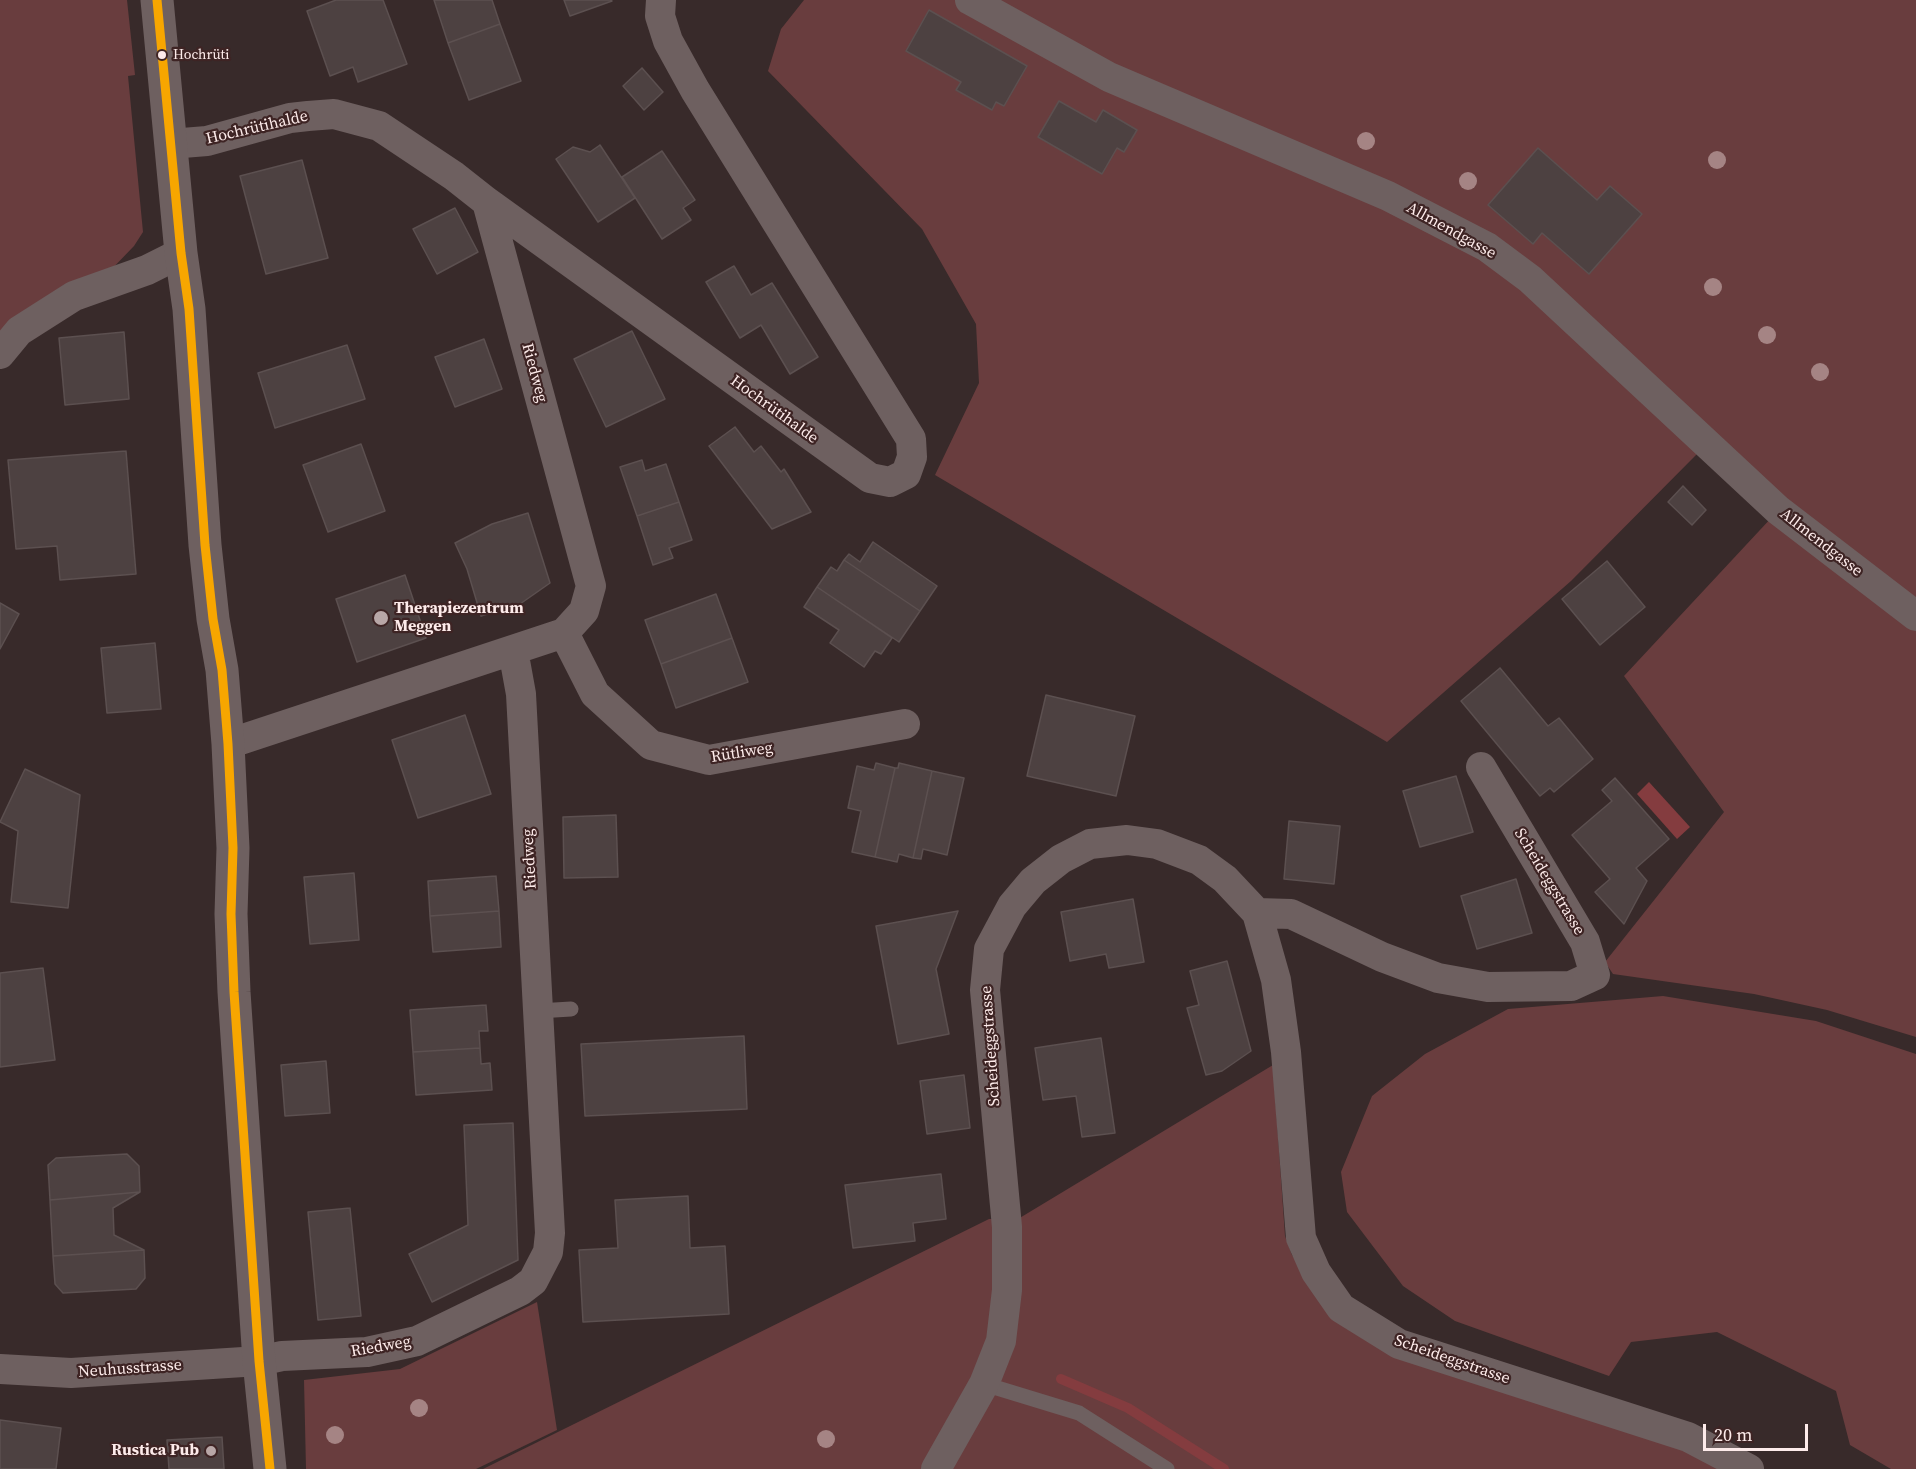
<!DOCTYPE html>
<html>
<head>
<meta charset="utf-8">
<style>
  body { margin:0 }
  #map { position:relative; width:1916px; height:1469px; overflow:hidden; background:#382a2a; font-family:"Source Serif 4",serif }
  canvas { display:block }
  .scale { position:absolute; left:1703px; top:1424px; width:105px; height:27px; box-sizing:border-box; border:3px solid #fdebea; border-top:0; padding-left:8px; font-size:18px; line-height:21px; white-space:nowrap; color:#fdebea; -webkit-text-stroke:4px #3e2424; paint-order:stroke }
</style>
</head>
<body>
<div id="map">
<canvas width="1916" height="1469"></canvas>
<div class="scale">20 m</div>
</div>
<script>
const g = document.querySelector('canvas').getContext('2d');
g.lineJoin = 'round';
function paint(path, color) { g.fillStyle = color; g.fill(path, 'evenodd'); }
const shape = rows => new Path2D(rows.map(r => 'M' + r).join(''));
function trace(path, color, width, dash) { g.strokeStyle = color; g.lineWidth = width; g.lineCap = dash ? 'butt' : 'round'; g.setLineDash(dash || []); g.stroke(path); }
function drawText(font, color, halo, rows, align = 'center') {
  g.font = font + ' "Source Serif 4",serif'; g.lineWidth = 4.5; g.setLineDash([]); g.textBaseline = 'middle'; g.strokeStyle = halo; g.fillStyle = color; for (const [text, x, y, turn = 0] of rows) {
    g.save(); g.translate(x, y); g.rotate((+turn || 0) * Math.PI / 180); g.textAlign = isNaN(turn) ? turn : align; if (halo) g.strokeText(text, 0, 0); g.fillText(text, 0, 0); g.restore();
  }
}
paint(shape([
  [0,0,127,0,135,75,128,76,143,232,134,246,106,275,0,342],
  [804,0,1916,0,1916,604,1697,454,1571,581,1387,742,935,475,979,383,976,324,922,229,768,71,781,29],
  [1773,516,1916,626,1916,1037,1827,1010,1754,994,1613,974,1605,962,1724,812,1624,676],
  [1663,996,1816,1021,1916,1054,1916,1469,1891,1469,1850,1445,1836,1391,1717,1332,1631,1342,1609,1376,1455,1321,1403,1286,1347,1212,1341,1172,1372,1096,1425,1054,1508,1009],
  [1273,1065,1285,1236,1292,1255,1340,1321,1625,1426,1727,1469,483,1469,989,1219,1018,1219],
  [537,1302,557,1430,476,1469,306,1469,304,1380,400,1369]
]), '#693d3e');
paint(shape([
  [1649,782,1690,827,1677,839,1637,794]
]), '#843c3f');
trace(shape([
  [1061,1379,1128,1408,1224,1469]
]), '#843c3f', 10);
const building = shape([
  [336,0,383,0,407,64,358,82,353,67,330,76,307,11,336,0],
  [434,0,492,0,500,24,448,43,434,0],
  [564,0,611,0,612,1,570,16,564,0],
  [929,10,1027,66,1004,106,996,102,992,110,956,90,961,82,906,51,929,10],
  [500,24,521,81,469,100,448,43,500,24],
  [642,68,663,92,644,110,623,86,642,68],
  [1059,101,1096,122,1103,110,1137,130,1124,152,1117,148,1102,174,1038,137,1059,101],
  [600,145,635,198,598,222,556,159,573,147,590,152,600,145],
  [1538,148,1597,200,1610,186,1642,214,1589,274,1542,233,1533,244,1488,205,1538,148],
  [662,151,695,200,683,208,691,220,662,239,622,177,662,151],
  [302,160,328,258,266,274,240,176,302,160],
  [455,208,478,252,437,274,413,229,455,208],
  [734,266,751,295,772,283,818,357,790,374,761,325,740,338,706,282,734,266],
  [632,331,665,399,606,427,574,359,632,331],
  [124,332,129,399,65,405,59,338,124,332],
  [484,339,502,389,455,407,435,357,484,339],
  [347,345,365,399,275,428,258,373,347,345],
  [735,427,754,452,761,446,781,472,784,469,811,512,772,529,709,446,735,427],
  [361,444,385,511,328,532,303,465,361,444],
  [126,451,136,574,60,580,57,546,16,549,8,460,126,451],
  [642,460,645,471,666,464,679,502,637,516,620,467,642,460],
  [1683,486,1706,510,1692,525,1668,502,1683,486],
  [679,502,692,540,669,548,673,558,653,565,637,516,679,502],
  [528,513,550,583,520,604,481,616,467,569,455,543,492,524,528,513],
  [873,542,937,586,920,611,844,560,849,554,860,562,873,542],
  [844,560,920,611,899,642,817,587,831,567,837,571,844,560],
  [1607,561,1645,607,1600,645,1562,599,1607,561],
  [405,575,426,638,357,662,336,599,405,575],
  [817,587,892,638,881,654,875,651,864,667,830,643,839,630,804,607,817,587],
  [716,594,732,638,661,664,645,620,716,594],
  [0,603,19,614,0,649,0,603],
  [732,638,748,682,676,708,661,664,732,638],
  [155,643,161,709,107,713,101,648,155,643],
  [1500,668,1548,726,1559,718,1593,759,1554,792,1550,788,1540,796,1461,701,1500,668],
  [1046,695,1135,716,1116,796,1027,776,1046,695],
  [465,715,491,794,418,818,392,740,465,715],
  [876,763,895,768,875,857,852,852,861,811,848,808,857,766,874,770,876,763],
  [899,763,932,771,913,858,899,854,897,862,875,857,895,768,898,768,899,763],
  [25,769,80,795,68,908,11,902,18,831,0,822,25,769],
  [932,771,964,778,947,855,923,849,921,859,913,858,932,771],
  [1456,776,1473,832,1420,847,1403,791,1456,776],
  [1615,778,1669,839,1636,868,1647,881,1624,924,1595,892,1610,879,1572,835,1612,801,1602,790,1615,778],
  [616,815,618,877,564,878,563,817,616,815],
  [1289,821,1340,826,1334,884,1284,879,1289,821],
  [354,873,359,940,310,944,304,877,354,873],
  [496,876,499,911,430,916,428,881,496,876],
  [1516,879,1532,933,1477,949,1461,896,1516,879],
  [1133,899,1144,962,1109,968,1106,954,1070,961,1061,912,1133,899],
  [499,911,501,947,433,952,430,916,499,911],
  [958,911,936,969,949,1034,898,1044,876,926,958,911],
  [1227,961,1251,1051,1222,1071,1206,1075,1187,1008,1199,1005,1190,971,1227,961],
  [43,968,55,1060,0,1067,0,973,43,968],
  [486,1005,488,1031,479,1031,480,1048,413,1052,410,1010,486,1005],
  [744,1036,747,1109,585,1116,581,1044,744,1036],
  [1101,1038,1115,1133,1082,1137,1076,1096,1043,1100,1035,1048,1101,1038],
  [480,1048,481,1064,490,1063,492,1090,416,1095,413,1052,480,1048],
  [326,1061,330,1113,285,1116,281,1065,326,1061],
  [964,1075,970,1128,927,1134,920,1081,964,1075],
  [513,1123,518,1260,432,1302,409,1254,468,1225,464,1125,513,1123],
  [127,1154,139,1166,140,1192,50,1200,48,1165,56,1158,127,1154],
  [941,1174,946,1219,913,1223,915,1241,853,1248,845,1185,941,1174],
  [140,1192,113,1208,114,1235,144,1250,53,1256,50,1200,140,1192],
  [688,1196,690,1248,725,1246,729,1314,583,1322,579,1250,618,1248,615,1200,688,1196],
  [350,1208,361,1316,318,1320,308,1212,350,1208],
  [144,1250,145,1278,136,1289,63,1293,55,1284,53,1256,144,1250],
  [0,1420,61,1428,56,1469,0,1469,0,1420],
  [222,1437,224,1469,169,1469,167,1440,222,1437]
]);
paint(building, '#4d4141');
trace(building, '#5c5050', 1.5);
trace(shape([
  [538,1011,571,1009],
  [984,1384,1079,1413,1167,1469]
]), '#6e6060', 15);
trace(shape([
  [970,0,1109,77,1388,196,1487,247,1530,279,1778,510,1916,616],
  [170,144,207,141,290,118,308,116,334,114,379,126,454,176,487,202,870,478,890,482,906,474,912,457,911,439,695,90,668,41,660,16,661,0],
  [0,354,19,331,74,296,147,270,181,253],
  [564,633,595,694,651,745,709,760,905,724],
  [228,744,564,633,584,611,591,586,487,202],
  [1257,913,1291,914,1382,957,1438,978,1488,987,1571,986,1595,975,1585,942,1481,767],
  [0,1369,71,1373,259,1361,282,1356,367,1352,417,1341,520,1291,533,1281,548,1252,550,1233,521,694,513,650],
  [936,1469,984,1384,1001,1341,1007,1290,1007,1227,985,990,989,949,1012,906,1033,881,1061,859,1090,844,1127,840,1157,844,1199,860,1225,879,1257,913,1276,980,1286,1052,1301,1238,1316,1272,1341,1308,1399,1344,1688,1437,1749,1469]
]), '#6e6060', 30);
trace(shape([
  [157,0,181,253,189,309,205,545,213,619,222,670,228,744,233,848,231,914,234,992,259,1361,270,1469]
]), '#6e6060', 33);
trace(shape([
  [157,0,181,253,189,309,205,545,213,619,222,670,228,744,233,848,231,914,234,992,259,1361,270,1469]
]), '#f7a600', 9);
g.fillStyle = '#a58484';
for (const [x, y] of [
  [1366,141],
  [1717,160],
  [1468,181],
  [1713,287],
  [1767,335],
  [1820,372],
  [419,1408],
  [335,1435],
  [826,1439]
]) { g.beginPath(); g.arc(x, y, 9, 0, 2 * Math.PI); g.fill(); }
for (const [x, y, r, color] of [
  [162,55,5,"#fdebea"],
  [381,618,8,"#b8a7a7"],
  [211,1451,6,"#b8a7a7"]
]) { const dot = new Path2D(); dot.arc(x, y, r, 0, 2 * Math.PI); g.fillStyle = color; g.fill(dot); trace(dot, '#3e2424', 2); }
drawText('14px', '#fdebea', '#3e2424', [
  ["Hochrüti",173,55]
], 'left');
drawText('16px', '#fdebea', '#3e2424', [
  ["Hochrütihalde",257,128,-13],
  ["Allmendgasse",1451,231,29],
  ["Riedweg",534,373,75],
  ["Hochrütihalde",774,410,36],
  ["Allmendgasse",1821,543,38],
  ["Rütliweg",742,753,-9],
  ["Riedweg",530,859,-93],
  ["Scheideggstrasse",1549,882,59],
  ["Scheideggstrasse",991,1046,-94],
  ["Riedweg",381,1347,-10],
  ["Scheideggstrasse",1452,1360,19],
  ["Neuhusstrasse",130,1369,-4]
]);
drawText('bold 16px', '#fdebea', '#3e2424', [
  ["Therapiezentrum",394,609],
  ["Meggen",394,627],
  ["Rustica Pub",199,1451,"right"]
], 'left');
</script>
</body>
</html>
